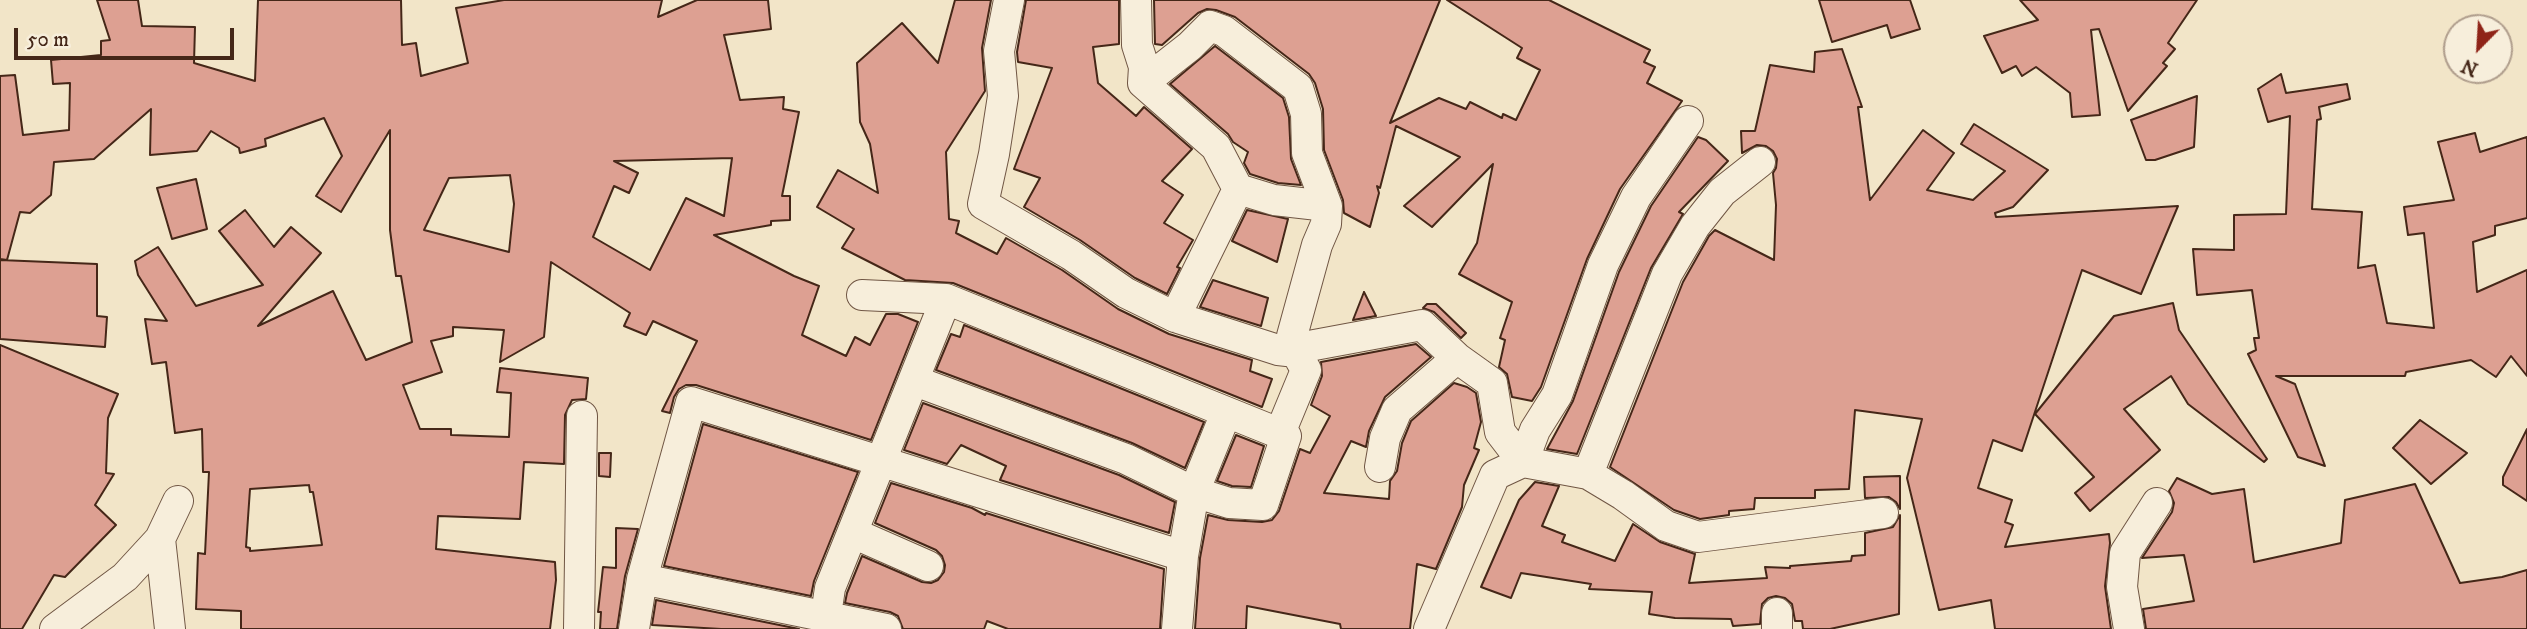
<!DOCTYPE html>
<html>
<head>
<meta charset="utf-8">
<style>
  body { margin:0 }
  #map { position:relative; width:2527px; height:629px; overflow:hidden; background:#f2e5c8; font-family:"IM FELL DW Pica",serif }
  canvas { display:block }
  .north { position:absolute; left:2443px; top:14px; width:70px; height:70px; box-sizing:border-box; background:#f7eedb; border:2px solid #b09e8d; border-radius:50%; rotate:204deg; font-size:19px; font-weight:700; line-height:28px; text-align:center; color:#452718 }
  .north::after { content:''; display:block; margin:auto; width:24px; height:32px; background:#8f2418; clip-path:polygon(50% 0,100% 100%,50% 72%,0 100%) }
  .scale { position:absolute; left:14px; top:28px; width:220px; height:32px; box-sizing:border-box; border:4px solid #452718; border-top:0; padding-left:9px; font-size:21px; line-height:24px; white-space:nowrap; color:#452718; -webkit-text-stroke:5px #f7eedb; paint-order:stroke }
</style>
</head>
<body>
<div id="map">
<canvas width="2527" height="629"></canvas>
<div class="north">N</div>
<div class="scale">50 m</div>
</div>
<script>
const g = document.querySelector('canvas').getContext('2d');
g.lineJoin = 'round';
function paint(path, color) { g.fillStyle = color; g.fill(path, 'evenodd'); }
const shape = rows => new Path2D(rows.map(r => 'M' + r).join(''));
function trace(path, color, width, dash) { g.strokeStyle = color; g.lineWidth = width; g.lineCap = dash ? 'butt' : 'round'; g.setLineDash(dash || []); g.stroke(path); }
const building = shape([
  [97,0,138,0,142,26,195,27,194,63,255,81,258,0,401,0,402,45,416,43,421,76,468,63,456,8,504,0,662,0,658,17,697,0,768,0,771,29,724,35,740,100,784,97,783,109,799,112,782,196,790,196,790,220,771,221,771,225,714,235,794,276,819,286,802,335,846,356,855,337,870,345,886,314,898,314,918,322,871,440,696,385,686,385,679,389,674,397,670,413,662,411,697,341,653,321,646,335,624,326,630,313,551,262,544,337,500,362,504,330,453,327,453,336,431,341,442,372,403,385,420,429,451,429,451,435,509,437,511,393,497,392,500,368,588,378,586,399,572,400,565,415,564,464,524,462,520,519,438,516,436,549,555,562,556,580,550,629,241,629,241,611,196,609,198,553,205,554,209,472,203,472,202,429,175,433,166,362,152,364,145,319,167,321,138,275,135,261,158,247,196,306,263,285,219,231,245,210,274,247,291,227,321,253,258,326,333,291,366,360,412,342,401,276,396,276,390,230,390,130,341,212,316,196,342,156,324,118,265,139,266,146,240,153,239,148,211,131,197,151,150,155,151,109,94,159,54,162,51,195,30,213,20,212,7,260,0,259,0,76,15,75,23,135,69,130,70,83,53,84,51,60,101,55,101,41,110,40,97,0],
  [732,158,724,216,686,198,650,270,593,237,614,186,629,193,638,173,614,161,732,158],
  [510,175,514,204,509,252,424,230,449,178,510,175],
  [309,485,310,492,313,492,322,545,250,551,250,548,246,547,250,489,309,485],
  [955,0,991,0,982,48,985,91,946,152,949,219,959,221,956,233,997,254,1006,238,1062,270,1118,309,1169,334,1252,360,1250,371,1272,379,1262,407,953,283,905,280,842,248,854,229,817,207,838,170,878,193,870,144,860,122,857,63,902,23,938,63,955,0],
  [1026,0,1119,0,1119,44,1093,47,1098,83,1136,116,1144,107,1192,149,1162,181,1183,195,1164,223,1193,240,1177,267,1180,268,1167,294,1135,278,1080,240,1024,207,1040,178,1014,169,1052,68,1018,62,1017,52,1026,0],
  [1154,0,1440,0,1390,123,1439,98,1466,109,1470,102,1502,118,1503,114,1516,120,1540,70,1517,58,1522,48,1447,0,1549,0,1650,50,1644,62,1655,67,1647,83,1682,101,1620,189,1587,259,1541,387,1532,401,1512,397,1507,374,1499,367,1505,340,1500,338,1512,302,1459,274,1477,243,1493,164,1432,227,1404,206,1460,157,1396,126,1380,188,1377,186,1379,193,1370,227,1344,213,1343,200,1324,150,1323,109,1315,83,1309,74,1235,17,1216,10,1207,9,1198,13,1162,45,1155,44,1154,0],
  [1819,0,1910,0,1920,29,1891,38,1887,25,1832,42,1819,0],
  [2020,0,2197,0,2168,43,2175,49,2163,63,2167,66,2128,111,2099,29,2091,30,2100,115,2072,117,2070,93,2036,67,2022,76,2016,66,2002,73,1984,36,2038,20,2020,0],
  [1215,46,1283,98,1289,117,1291,159,1301,185,1278,183,1250,174,1244,163,1248,152,1233,142,1228,134,1170,84,1215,46],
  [1842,49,1862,107,1858,107,1870,200,1923,130,1954,153,1927,190,1973,200,2005,171,1961,144,1974,124,2048,170,2013,207,1995,213,1996,217,2178,206,2141,294,2082,270,2022,451,1993,440,1978,488,2012,500,2005,522,2013,525,2005,547,2109,534,2110,543,2105,586,2111,629,1995,629,1991,600,1939,610,1907,478,1922,419,1855,410,1849,489,1815,490,1815,498,1755,498,1754,509,1729,511,1729,515,1700,519,1674,510,1610,467,1683,282,1709,236,1715,230,1774,260,1776,205,1773,173,1776,168,1777,159,1773,151,1766,146,1757,145,1742,153,1741,131,1755,131,1770,65,1814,72,1815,52,1842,49],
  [2281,74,2286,93,2347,84,2350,99,2319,107,2321,119,2317,120,2312,209,2362,212,2358,268,2375,265,2387,323,2434,328,2424,233,2408,235,2404,207,2454,200,2438,142,2475,133,2480,152,2527,137,2527,218,2495,226,2495,235,2473,242,2477,292,2527,270,2527,376,2511,356,2496,377,2471,360,2406,372,2405,376,2276,376,2295,384,2325,466,2298,457,2248,354,2256,350,2254,338,2259,338,2252,290,2197,295,2193,249,2234,250,2234,215,2286,214,2290,116,2268,122,2258,89,2281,74],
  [2197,96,2194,147,2155,160,2146,160,2131,120,2197,96],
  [1698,137,1706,140,1728,161,1679,212,1683,214,1651,268,1577,454,1547,449,1573,401,1619,272,1651,206,1698,137],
  [196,179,207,229,172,239,157,188,196,179],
  [1247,210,1288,219,1277,262,1232,241,1247,210],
  [0,260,97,264,97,316,107,317,105,347,0,339,0,260],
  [1213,280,1268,298,1261,326,1200,307,1213,280],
  [1364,292,1376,316,1353,320,1364,292],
  [2173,303,2179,330,2267,459,2264,462,2188,404,2171,376,2124,409,2160,450,2090,511,2075,493,2094,477,2035,414,2114,316,2173,303],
  [1427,304,1436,304,1466,333,1461,338,1434,312,1423,308,1427,304],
  [964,325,1204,422,1185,468,1132,443,936,370,951,334,960,337,964,325],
  [1416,344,1431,357,1385,397,1369,431,1366,447,1351,441,1324,493,1389,499,1390,481,1397,471,1402,443,1411,421,1454,383,1467,387,1476,393,1481,422,1474,448,1479,450,1464,485,1462,507,1436,569,1417,564,1410,629,1341,629,1340,624,1247,606,1246,629,1195,629,1200,558,1208,515,1228,520,1262,522,1272,520,1279,511,1300,449,1310,453,1330,416,1311,405,1322,376,1321,362,1416,344],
  [0,345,118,394,108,418,106,473,114,474,95,505,116,525,65,577,54,575,22,629,0,629,0,345],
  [923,403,1119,475,1175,502,1169,533,1000,480,1006,466,961,445,947,464,904,450,923,403],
  [2420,420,2467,453,2431,484,2393,448,2420,420],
  [703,424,858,472,814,581,811,596,664,566,703,424],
  [2527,429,2527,501,2503,485,2503,477,2527,429],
  [1236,435,1264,446,1251,487,1232,486,1217,481,1236,435],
  [599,453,611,453,610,477,599,476,599,453],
  [1900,476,1900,509,1896,502,1889,497,1865,498,1864,477,1900,476],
  [2177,478,2212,494,2244,489,2254,562,2341,543,2345,500,2415,484,2460,583,2502,577,2527,570,2527,629,2146,629,2143,609,2194,601,2184,555,2142,558,2172,512,2174,503,2169,491,2177,478],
  [1535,482,1559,486,1542,526,1565,535,1562,542,1615,561,1633,524,1660,542,1695,554,1689,583,1767,578,1765,567,1790,568,1790,566,1851,561,1852,556,1865,555,1865,533,1893,527,1900,515,1899,614,1830,629,1803,629,1802,621,1795,621,1792,604,1785,598,1776,596,1768,598,1762,604,1760,624,1733,626,1731,619,1675,618,1649,614,1652,592,1589,589,1591,584,1521,573,1511,598,1481,587,1519,500,1535,482],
  [891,483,972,508,985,515,986,513,1164,569,1160,629,1008,629,987,621,984,629,903,629,898,616,890,612,845,603,847,593,862,556,922,582,931,583,938,580,944,572,945,565,942,556,936,550,875,523,891,483],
  [616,528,638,529,625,576,617,629,600,629,601,612,598,612,603,567,616,568,616,528],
  [656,600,799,629,721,629,652,625,656,600]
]);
paint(building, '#dda092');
trace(building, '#452718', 2);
const minor = shape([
  [1009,0,999,51,1003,96,994,154,983,204,1071,255,1126,293,1175,317,1278,350,1296,352,1309,346,1422,325,1457,358,1492,383,1500,432,1523,462,1588,474,1623,495,1666,526,1698,537,1883,513],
  [1136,0,1137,45,1144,67,1143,83,1216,147,1238,189,1274,200,1327,206],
  [1143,83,1190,46,1210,26,1224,31,1298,88,1306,114,1307,153,1327,206,1326,224,1317,245,1292,336,1296,352,1306,370,1280,433],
  [862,295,946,299,1286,436,1263,505,1229,503,1194,492,1126,459,915,381],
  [1175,317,1238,189],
  [1380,467,1385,438,1397,410,1457,358],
  [1588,474,1667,274,1695,226,1722,192,1760,162],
  [853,533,928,566],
  [160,539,170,629],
  [642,579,886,629],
  [1777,613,1777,629],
  [826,615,830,588,946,299],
  [55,629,125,577,160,539,178,501],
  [579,629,582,416],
  [634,629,642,579,691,402,1183,556],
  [1177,629,1183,556,1194,492,1226,413],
  [1429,629,1495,475,1523,462,1535,430,1557,395,1603,265,1636,197,1688,121],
  [2129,629,2122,587,2125,553,2157,503]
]);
trace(minor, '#705644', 32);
trace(minor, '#f7eedb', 30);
</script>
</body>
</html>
